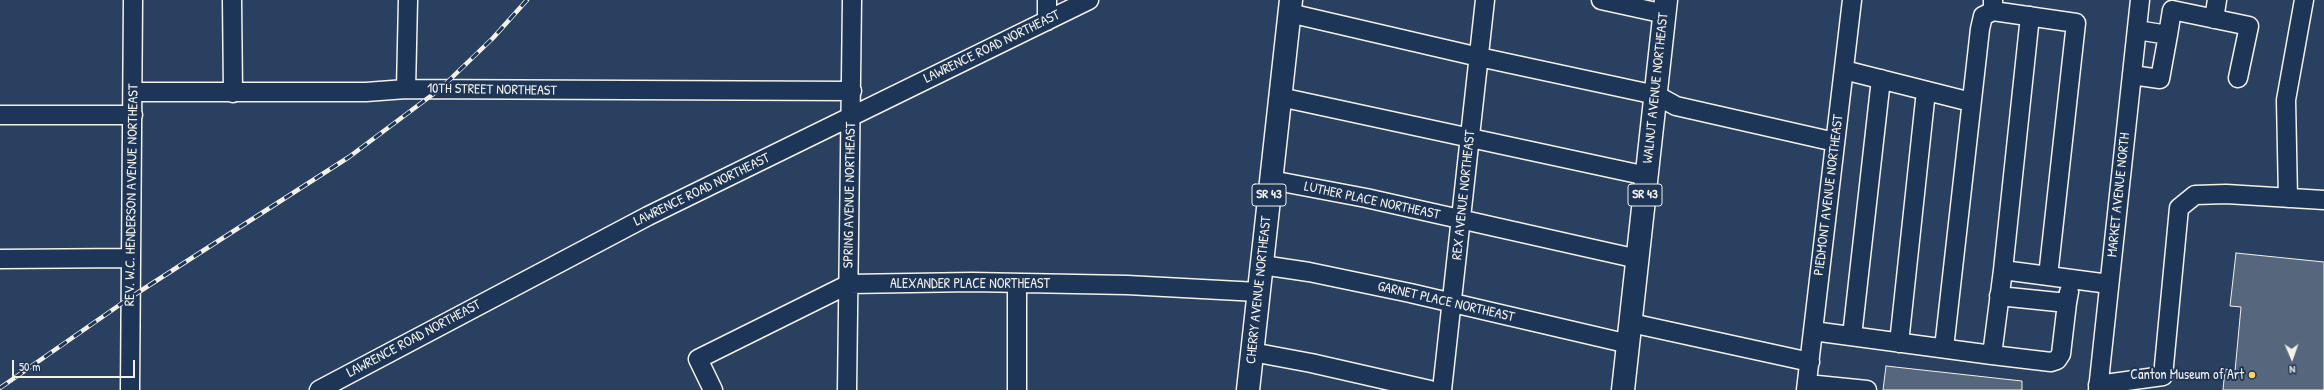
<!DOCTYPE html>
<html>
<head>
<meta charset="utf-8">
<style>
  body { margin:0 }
  #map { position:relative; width:2324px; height:390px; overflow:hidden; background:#2a4060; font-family:"Patrick Hand",sans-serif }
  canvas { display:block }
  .north { position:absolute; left:2272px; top:338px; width:40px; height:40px; -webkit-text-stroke:3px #1d3557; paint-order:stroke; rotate:178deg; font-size:11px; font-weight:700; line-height:16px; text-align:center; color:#f4f1e8 }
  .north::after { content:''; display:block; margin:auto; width:14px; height:18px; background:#f4f1e8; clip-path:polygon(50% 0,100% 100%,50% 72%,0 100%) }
  .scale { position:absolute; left:12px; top:360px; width:123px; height:18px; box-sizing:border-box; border:2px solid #f4f1e8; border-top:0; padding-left:5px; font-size:12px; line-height:14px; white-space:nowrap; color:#f4f1e8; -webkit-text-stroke:3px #1d3557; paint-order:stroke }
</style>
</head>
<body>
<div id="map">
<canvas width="2324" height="390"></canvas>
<div class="north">N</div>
<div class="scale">50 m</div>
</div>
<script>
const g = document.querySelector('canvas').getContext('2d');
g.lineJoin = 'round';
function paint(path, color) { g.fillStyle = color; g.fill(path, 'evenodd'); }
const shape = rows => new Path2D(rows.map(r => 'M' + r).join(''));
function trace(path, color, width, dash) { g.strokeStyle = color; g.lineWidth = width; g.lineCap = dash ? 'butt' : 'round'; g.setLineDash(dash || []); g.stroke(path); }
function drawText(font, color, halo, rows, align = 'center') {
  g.font = font + ' "Patrick Hand",sans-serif'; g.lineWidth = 4; g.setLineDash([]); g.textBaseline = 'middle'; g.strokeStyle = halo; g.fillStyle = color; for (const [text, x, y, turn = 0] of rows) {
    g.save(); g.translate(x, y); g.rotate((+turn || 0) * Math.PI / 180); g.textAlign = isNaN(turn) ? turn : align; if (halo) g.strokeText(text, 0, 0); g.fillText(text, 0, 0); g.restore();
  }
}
const building = shape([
  [2236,253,2324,262,2324,390,2223,390,2225,369,2235,371,2241,307,2230,306,2236,253],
  [1886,366,2022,381,2022,390,1883,390,1886,366]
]);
paint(building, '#56677d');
trace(building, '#f4f1e8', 1);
const minor = shape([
  [232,0,233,93],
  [1601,0,1665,14],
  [1993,0,1993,11,2076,23,2048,276],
  [1289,13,1479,57,1656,95,1676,106,1835,142],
  [2214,19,2217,0],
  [1047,21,1047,0],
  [2137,30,2168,35,2172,10,2249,26,2238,78],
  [1844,70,1971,102],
  [2132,75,2160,79,2168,35],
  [406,89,408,0],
  [133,92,366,92,406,89,852,91],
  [1280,97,1647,176],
  [0,115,133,115],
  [1271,180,1366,198,1638,259],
  [2288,198,2286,100,2304,0],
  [0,259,131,258],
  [1262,265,1309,272,1410,293,1629,344],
  [2003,270,2030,16],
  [1999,296,2067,303,2069,292],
  [1631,323,1810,362],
  [1813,331,1992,355,2003,270,2109,284],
  [1852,336,1881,79],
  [1899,343,1926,91],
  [1944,348,1980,29,1983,16,1993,11],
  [1252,352,1311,363,1430,390],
  [1992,355,2051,362,2057,360,2061,354,2067,303],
  [1807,384,1867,390],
  [2098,385,2163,376,2179,208,2195,195,2226,194,2324,200],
  [130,390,133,0],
  [319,390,648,216,1089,0],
  [713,390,698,359,849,284,972,282,1127,285,1258,292],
  [847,390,852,0],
  [1017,390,1017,283],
  [1442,390,1485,0],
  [1806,390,1852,0],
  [2098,390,2140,0]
]);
const major = shape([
  [1248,390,1291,0],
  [1623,390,1666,0]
]);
trace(minor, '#f4f1e8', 21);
trace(major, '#f4f1e8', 25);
trace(minor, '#1d3557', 18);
trace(major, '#1d3557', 22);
const rail = shape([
  [0,388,131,297,349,157,440,89,493,38,527,0]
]);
trace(rail, '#f4f1e8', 4.5);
trace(rail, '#1d3557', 3, [9]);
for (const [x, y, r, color] of [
  [2252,375,4,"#ffd166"]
]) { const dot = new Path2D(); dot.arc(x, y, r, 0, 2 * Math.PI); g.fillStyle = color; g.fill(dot); trace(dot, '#1d3557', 1.5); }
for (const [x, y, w] of [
  [1269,195,34],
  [1645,195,34]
]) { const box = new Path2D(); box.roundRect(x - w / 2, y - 11, w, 22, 3); g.fillStyle = '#1d3557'; g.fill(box); trace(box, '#f4f1e8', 1); }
drawText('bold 13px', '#f4f1e8', null, [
  ["SR 43",1269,195],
  ["SR 43",1645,195]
]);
drawText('14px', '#f4f1e8', '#1d3557', [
  ["LAWRENCE ROAD NORTHEAST",992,47,-26],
  ["WALNUT AVENUE NORTHEAST",1656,88,-84],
  ["10TH STREET NORTHEAST",492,90,1],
  ["LAWRENCE ROAD NORTHEAST",702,190,-26],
  ["REV. W.C. HENDERSON AVENUE NORTHEAST",132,195,-89],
  ["SPRING AVENUE NORTHEAST",850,195,-89],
  ["REX AVENUE NORTHEAST",1464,195,-84],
  ["PIEDMONT AVENUE NORTHEAST",1829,195,-83],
  ["MARKET AVENUE NORTH",2119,195,-84],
  ["LUTHER PLACE NORTHEAST",1372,201,12],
  ["ALEXANDER PLACE NORTHEAST",970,284],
  ["CHERRY AVENUE NORTHEAST",1259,290,-84],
  ["GARNET PLACE NORTHEAST",1446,302,13],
  ["LAWRENCE ROAD NORTHEAST",414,339,-28]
]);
drawText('14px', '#f4f1e8', '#1d3557', [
  ["Canton Museum of Art",2244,375]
], 'right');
</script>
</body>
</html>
